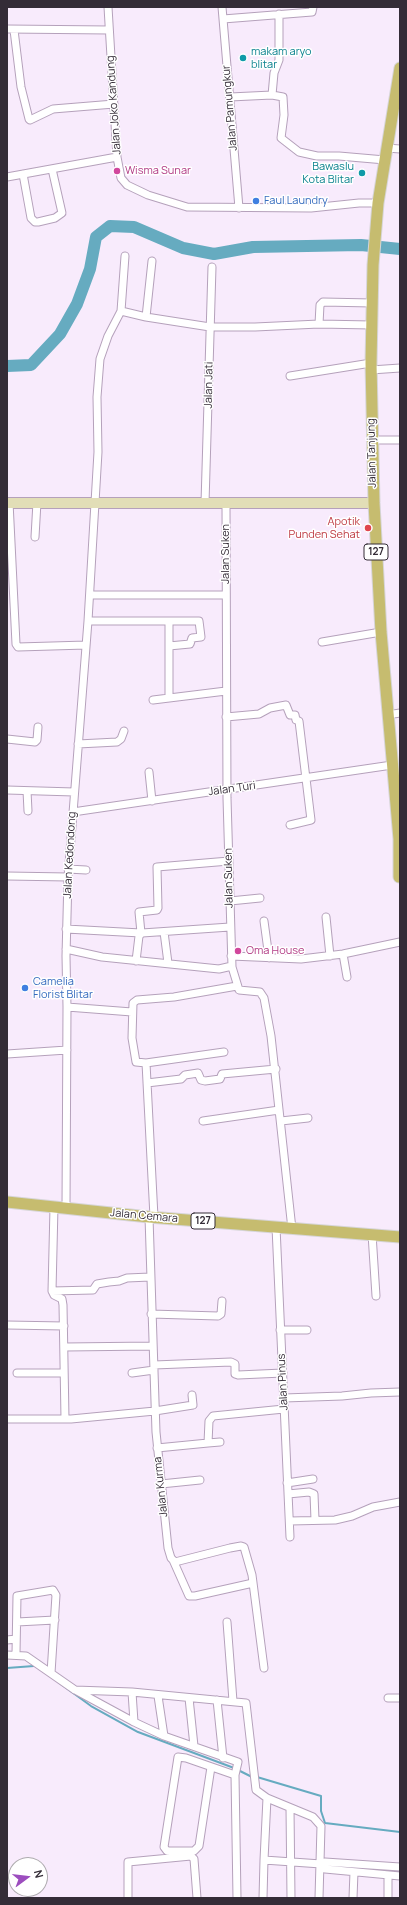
<!DOCTYPE html>
<html>
<head>
<meta charset="utf-8">
<style>
  body { margin:0 }
  #map { position:relative; width:407px; height:1905px; overflow:hidden; background:#f8ebfc; font-family:Manrope,sans-serif }
  canvas { display:block }
  .frame { position:absolute; inset:0; border:8px solid #342c37; pointer-events:none }
  .north { position:absolute; left:8px; top:1857px; width:40px; height:40px; box-sizing:border-box; background:#fff; border:1px solid #aeabaf; border-radius:50%; rotate:75deg; font-size:11px; font-weight:700; line-height:16px; text-align:center; color:#342c37 }
  .north::after { content:''; display:block; margin:auto; width:14px; height:18px; background:#9c4dbe; clip-path:polygon(50% 0,100% 100%,50% 72%,0 100%) }
</style>
</head>
<body>
<div id="map">
<canvas width="407" height="1905"></canvas>
<div class="frame"></div>
<div class="north">N</div>
</div>
<script>
const g = document.querySelector('canvas').getContext('2d');
g.lineJoin = 'round';
const shape = rows => new Path2D(rows.map(r => 'M' + r).join(''));
function trace(path, color, width, dash) { g.strokeStyle = color; g.lineWidth = width; g.lineCap = dash ? 'butt' : 'round'; g.setLineDash(dash || []); g.stroke(path); }
function drawText(font, color, halo, rows, align = 'center') {
  g.font = font + ' Manrope,sans-serif'; g.lineWidth = 3; g.setLineDash([]); g.textBaseline = 'middle'; g.strokeStyle = halo; g.fillStyle = color; for (const [text, x, y, turn = 0] of rows) {
    g.save(); g.translate(x, y); g.rotate((+turn || 0) * Math.PI / 180); g.textAlign = isNaN(turn) ? turn : align; if (halo) g.strokeText(text, 0, 0); g.fillText(text, 0, 0); g.restore();
  }
}
trace(shape([
  [7,1668,34,1666],
  [58,1682,91,1706,138,1732,234,1768],
  [238,1770,252,1777],
  [257,1777,321,1796,321,1811,325,1823,400,1832]
]), '#66abc0', 2);
trace(shape([
  [7,366,31,365,60,334,77,304,90,269,96,237,110,226,134,227,183,248,214,254,253,247,361,245,400,249]
]), '#66abc0', 12);
const minor = shape([
  [108,7,117,157,121,178,127,185,148,195,187,207,311,208,359,203,378,203],
  [222,7,239,208],
  [223,19,312,12,313,7],
  [7,29,109,30],
  [14,30,21,87,29,119,30,120,53,109,114,104],
  [272,95,274,73,279,60,279,14],
  [230,97,272,95,283,97,284,115,281,138,299,152,317,156,339,156,385,160],
  [387,148,400,149],
  [23,174,31,218,35,222,38,222,55,218,62,213,52,169],
  [7,177,117,157],
  [121,311,146,317,210,327,255,327,319,324,320,305,323,302,372,303],
  [146,317,152,261],
  [319,324,371,325],
  [371,370,400,368],
  [290,376,371,363],
  [372,440,400,440],
  [9,502,16,644,18,647,86,645],
  [205,503,212,267],
  [226,504,227,798,232,967,239,990,260,992,264,998,271,1036,292,1229],
  [35,537,37,502],
  [90,595,226,595],
  [88,621,199,621,201,637,192,638,190,644,169,646],
  [169,621,169,698],
  [322,642,381,632],
  [153,700,226,691],
  [387,715,400,713],
  [226,717,259,714,270,708,286,705,290,715,295,715,296,720,299,721,311,820,290,825],
  [7,739,35,742,37,740,38,727],
  [78,744,117,742,121,739,124,731],
  [149,772,152,801],
  [7,790,74,792],
  [27,791,28,811],
  [73,812,392,765],
  [68,869,86,870],
  [7,876,68,877],
  [230,901,260,898],
  [326,917,330,956],
  [264,921,269,958],
  [66,929,141,933,139,912,157,910,158,908,157,867,229,861],
  [164,932,168,963],
  [66,949,102,957,219,969,232,966],
  [343,954,347,977],
  [231,956,301,959,343,954,400,942],
  [136,961,139,936,142,933,230,927],
  [67,1007,132,1012],
  [224,1052,146,1063,136,1062,132,1038,133,1003,137,1000,174,997,237,986],
  [7,1054,67,1050],
  [146,1063,154,1217],
  [147,1083,181,1079,185,1075,198,1073,201,1080,205,1081,220,1079,222,1074,276,1069],
  [203,1121,279,1110],
  [281,1121,308,1118],
  [54,1207,52,1291,54,1295,62,1299,63,1305,65,1419],
  [66,1208,67,1007,66,956,68,877,88,621,98,452,97,397,100,359,108,336,121,311,125,256],
  [149,1217,156,1432,168,1548,171,1558,175,1562,230,1548,241,1546,244,1547,252,1575,264,1668],
  [276,1227,290,1537],
  [372,1234,376,1296],
  [52,1291,93,1290,97,1284,109,1282,119,1281,127,1278,150,1277],
  [151,1314,218,1316,221,1314,222,1301],
  [7,1325,64,1326],
  [280,1330,307,1330],
  [65,1347,153,1346],
  [154,1365,231,1362,235,1364,235,1374,238,1375,283,1373],
  [17,1373,64,1373],
  [132,1373,154,1370],
  [284,1398,342,1396,371,1393,400,1392],
  [7,1419,71,1419,155,1411,193,1405,192,1395],
  [208,1443,220,1442],
  [157,1448,208,1443,209,1421,213,1416,284,1409],
  [287,1483,313,1479],
  [161,1484,200,1480],
  [288,1494,309,1492,314,1494,315,1520],
  [290,1521,335,1520,352,1516,373,1507,400,1502],
  [173,1560,189,1596,195,1596,253,1583],
  [17,1622,55,1620],
  [227,1622,233,1701],
  [7,1640,16,1639],
  [16,1654,17,1596,53,1590,56,1595,51,1673],
  [7,1655,26,1656,75,1690,134,1722,164,1736,238,1762,235,1775,237,1898],
  [75,1690,132,1692,246,1703,256,1790,267,1798,313,1817,321,1826,319,1898],
  [132,1692,134,1722],
  [158,1696,164,1736],
  [189,1698,194,1746],
  [388,1698,400,1698],
  [217,1700,223,1758],
  [211,1767,199,1846,194,1851,167,1851,164,1847,178,1757,186,1758,235,1775],
  [267,1798,264,1860,321,1864,325,1862,400,1867],
  [290,1808,291,1898],
  [321,1864,325,1869,400,1876],
  [128,1898,128,1862,191,1856,194,1859,197,1898],
  [263,1898,264,1860],
  [353,1898,354,1872],
  [388,1898,388,1875]
]);
const secondary = shape([
  [7,503,374,503]
]);
const primary = shape([
  [399,877,399,839,381,632,374,503,371,363,373,265,378,203,400,68],
  [7,1202,149,1217,400,1237]
]);
trace(minor, '#b5a1bb', 9);
trace(secondary, '#b5a1bb', 12);
trace(primary, '#d6d5d7', 13);
trace(minor, '#fff', 7);
trace(secondary, '#e2deb7', 10);
trace(primary, '#c6bc6f', 11);
for (const [x, y, r, color] of [
  [243,58,4,"#0f9aa8"],
  [117,171,4,"#d1479c"],
  [362,173,4,"#0f9aa8"],
  [256,201,4,"#3f7fe0"],
  [368,528,4,"#e0444e"],
  [238,951,4,"#d1479c"],
  [25,988,4,"#3f7fe0"]
]) { const dot = new Path2D(); dot.arc(x, y, r, 0, 2 * Math.PI); g.fillStyle = color; g.fill(dot); trace(dot, '#fff', 1.5); }
for (const [x, y, w] of [
  [376,552,24],
  [203,1221,24]
]) { const box = new Path2D(); box.roundRect(x - w / 2, y - 8, w, 16, 3); g.fillStyle = '#fff'; g.fill(box); trace(box, '#342c37', 1); }
drawText('bold 10px', '#342c37', null, [
  ["127",376,552],
  ["127",203,1221]
]);
drawText('11px', '#0d838f', '#fff', [
  ["makam aryo",251,52],
  ["blitar",251,65],
  ["Bawaslu",354,167,"right"],
  ["Kota Blitar",354,180,"right"]
], 'left');
drawText('11px', '#342c37', '#fff', [
  ["Jalan Joko Kandung",114,105,-94],
  ["Jalan Pamungkur",230,108,-95],
  ["Jalan Jati",209,385,-89],
  ["Jalan Tanjung",372,453,-91],
  ["Jalan Suken",226,554,-90],
  ["Jalan Turi",232,789,-8],
  ["Jalan Kedondong",70,855,-87],
  ["Jalan Suken",229,878,-91],
  ["Jalan Cemara",144,1216,5],
  ["Jalan Pinus",283,1382,-93],
  ["Jalan Kurma",161,1487,-96]
]);
drawText('11px', '#b23c85', '#fff', [
  ["Wisma Sunar",125,171],
  ["Oma House",246,951]
], 'left');
drawText('11px', '#366cbe', '#fff', [
  ["Faul Laundry",264,201],
  ["Camelia",33,982],
  ["Florist Blitar",33,995]
], 'left');
drawText('11px', '#be3a42', '#fff', [
  ["Apotik",360,522],
  ["Punden Sehat",360,535]
], 'right');
</script>
</body>
</html>
